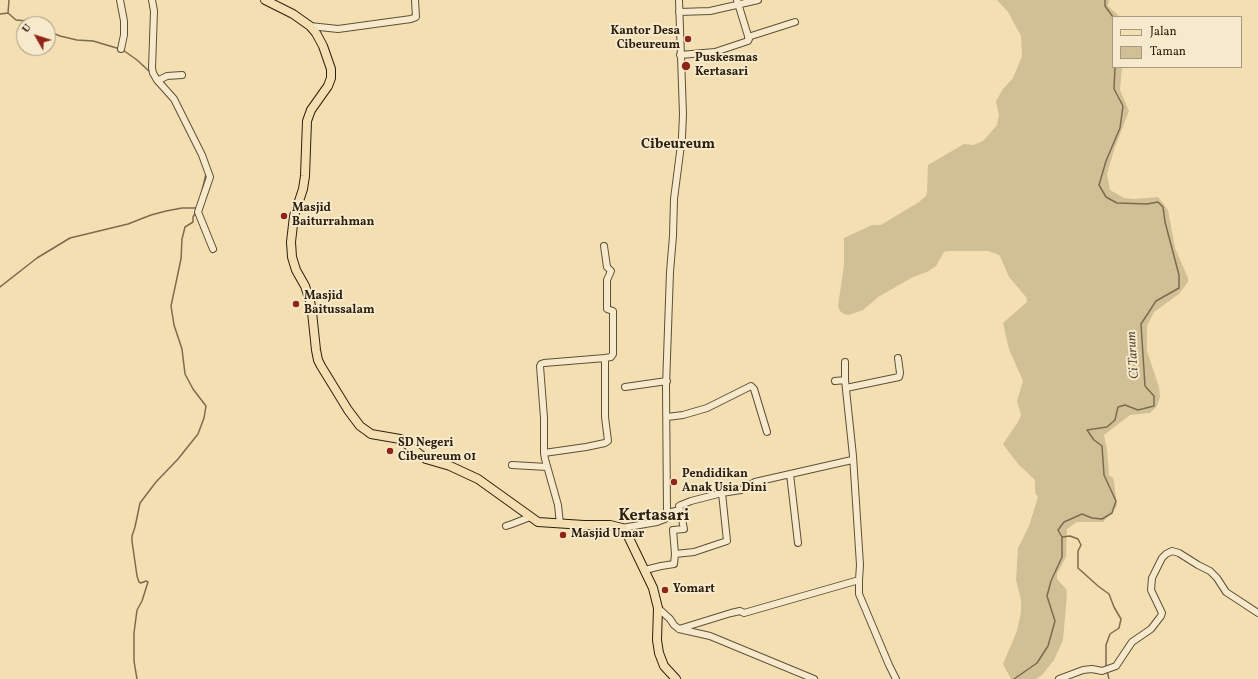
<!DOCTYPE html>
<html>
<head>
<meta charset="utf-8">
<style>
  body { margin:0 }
  #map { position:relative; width:1258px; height:679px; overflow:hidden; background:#f3dfb1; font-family:Vollkorn,serif }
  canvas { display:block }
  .legend { position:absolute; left:1112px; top:16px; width:130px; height:52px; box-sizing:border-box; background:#f7eacc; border:1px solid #a69981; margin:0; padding:5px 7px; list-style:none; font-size:12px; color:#2c2010 }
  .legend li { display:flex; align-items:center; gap:8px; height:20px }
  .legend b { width:20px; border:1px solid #a69981 }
  .north { position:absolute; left:16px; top:16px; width:40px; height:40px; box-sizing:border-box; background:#f7eacc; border:1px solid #a69981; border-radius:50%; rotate:309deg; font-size:11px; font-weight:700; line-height:16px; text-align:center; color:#2c2010 }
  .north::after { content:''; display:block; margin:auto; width:14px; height:18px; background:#8f2418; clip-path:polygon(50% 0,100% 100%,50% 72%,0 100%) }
</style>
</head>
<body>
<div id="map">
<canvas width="1258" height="679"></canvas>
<ul class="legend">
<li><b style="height:5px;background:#f3dfb1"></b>Jalan</li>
<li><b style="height:11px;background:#d1bf96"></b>Taman</li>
</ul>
<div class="north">U</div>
</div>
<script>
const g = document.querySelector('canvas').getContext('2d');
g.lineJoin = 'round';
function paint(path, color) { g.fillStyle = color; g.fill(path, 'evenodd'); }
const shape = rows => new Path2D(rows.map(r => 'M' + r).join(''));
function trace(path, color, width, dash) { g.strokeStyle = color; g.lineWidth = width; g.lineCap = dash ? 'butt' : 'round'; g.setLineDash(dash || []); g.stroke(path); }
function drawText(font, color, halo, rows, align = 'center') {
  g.font = font + ' Vollkorn,serif'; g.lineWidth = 4; g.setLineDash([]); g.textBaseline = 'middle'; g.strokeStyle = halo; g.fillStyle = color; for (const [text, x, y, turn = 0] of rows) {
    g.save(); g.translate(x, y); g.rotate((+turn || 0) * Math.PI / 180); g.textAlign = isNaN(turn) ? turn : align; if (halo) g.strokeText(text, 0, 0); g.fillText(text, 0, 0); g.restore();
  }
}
paint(shape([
  [997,0,1109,0,1108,6,1120,17,1113,17,1113,67,1122,67,1120,90,1129,111,1114,150,1107,174,1110,190,1124,198,1135,199,1158,197,1168,210,1175,248,1188,278,1188,282,1179,294,1154,312,1147,326,1147,351,1159,387,1160,397,1157,406,1150,413,1130,415,1104,435,1107,450,1109,475,1113,478,1114,482,1117,506,1103,522,1077,522,1067,529,1066,557,1057,574,1057,579,1066,589,1067,594,1063,640,1054,660,1042,675,1036,679,1011,679,1003,664,1017,631,1021,612,1021,600,1016,580,1018,548,1029,526,1038,497,1035,493,1035,480,1018,464,1003,444,1018,422,1021,415,1017,401,1023,381,1009,349,1003,323,1027,302,1026,297,1009,277,1000,256,997,254,988,251,949,251,944,252,936,266,927,272,913,277,878,297,863,310,849,315,844,314,840,311,838,306,844,265,844,238,872,225,881,225,919,202,926,196,927,192,928,165,964,144,973,145,981,142,985,139,997,125,999,115,996,101,1003,89,1013,78,1022,56,1021,36,1008,12]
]), '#d1bf96');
trace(shape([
  [9,0,8,13,16,20,27,21,37,24],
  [1105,0,1105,6,1113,17],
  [0,14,8,13],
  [48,31,60,36,77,40,93,41,120,49],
  [123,50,137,60,150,72],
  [201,195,206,174],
  [0,287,37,258,70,238,128,224,151,215,166,211,182,208,197,208],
  [1062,537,1070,536,1078,539,1081,545,1078,551,1078,568,1098,586,1109,594,1114,607,1121,619,1119,628,1110,634,1106,645,1106,667],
  [1107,671,1109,679],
  [137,679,134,661,134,633,137,610,142,601,148,582,146,581,141,583,139,582,137,576,132,541,132,536,135,527,140,503,156,482,178,459,198,434,204,418,206,406,193,389,185,374,182,349,174,325,171,306,181,259,182,239,185,227,193,222,193,217,196,212],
  [1014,679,1037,663,1048,646,1055,621,1047,596,1051,581,1062,557,1062,537,1058,530,1064,522,1082,514,1092,518,1102,519,1112,513,1116,501,1104,475,1102,446,1094,440,1087,430,1107,427,1115,420,1118,407,1125,405,1138,410,1154,406,1154,396,1145,386,1141,324,1156,301,1179,288,1179,275,1165,222,1163,207,1158,202,1147,204,1117,203,1106,197,1099,185,1106,161,1120,128,1123,106,1114,89,1115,67]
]), '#7b6c50', 1.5);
const minor = shape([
  [120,0,124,21,124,35,121,49],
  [152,0,154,11,152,68,153,73,157,80,159,80,167,76,182,75],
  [679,12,710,11,758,0],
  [310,26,338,29,411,19,416,17,415,0],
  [748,37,795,22],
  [680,55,715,52,748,41,749,39,737,0],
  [157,80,174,99,202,155,210,177,198,212,213,249],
  [604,246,607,267,611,271,607,280,607,309,613,311,613,354,611,357,605,358],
  [845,362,845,380,853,456,860,565,859,580],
  [835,381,845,380],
  [625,387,667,381],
  [846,388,899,377,900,373,898,358],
  [667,417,683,415,707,408,751,386,754,389,767,432],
  [544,453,586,447,605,443,608,441,605,417,605,358,544,363,541,364,540,366,544,418,544,453,545,459,558,505,560,524],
  [512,465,547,467],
  [790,474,798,543],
  [680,510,684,529,673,530,675,554,694,552,727,541,722,493],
  [667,513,680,510,679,506,681,505,691,501,722,493,741,490,755,482,852,460],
  [506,526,512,524,530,517],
  [622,528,657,522,665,519,667,513,666,386,670,272,673,236,674,199,682,137,683,114,679,0],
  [645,570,661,566,674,564,675,554],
  [658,608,670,619,674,625,679,629,710,636,814,679],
  [679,629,731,613,740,611,744,613,859,580,859,594,889,665,896,679],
  [1059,679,1083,670,1092,669,1102,671,1116,666,1132,642,1151,629,1161,616,1162,613,1151,590,1152,578,1162,558,1166,554,1172,551,1179,553,1198,565,1210,571,1217,578,1226,592,1258,613]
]);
const major = shape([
  [265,0,293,14,310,26,316,33,323,46,331,69,331,78,328,86,311,110,307,121,305,176,303,189,294,216,291,242,292,257,296,270,305,286,310,301,312,312,316,350,318,360,321,366,348,410,360,426,367,431,371,434,400,439,426,459,450,466,478,479,538,522,584,525,610,525,622,528,628,536,653,588,658,608,657,640,659,653,664,666,676,679]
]);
trace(minor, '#5e5038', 8);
trace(major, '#2c2010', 10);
trace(minor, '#f7eacc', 6);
trace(major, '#f3dfb1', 8);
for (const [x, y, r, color] of [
  [688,39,4,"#8f2418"],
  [686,66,5,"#8f2418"],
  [284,216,4,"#8f2418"],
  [296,304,4,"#8f2418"],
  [390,451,4,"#8f2418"],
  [674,482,4,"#8f2418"],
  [563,535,4,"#8f2418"],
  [665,590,4,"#8f2418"]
]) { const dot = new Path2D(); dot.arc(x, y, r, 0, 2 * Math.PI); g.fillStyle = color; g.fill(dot); trace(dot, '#f7eacc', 1.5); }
drawText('bold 12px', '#2c2010', '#f7eacc', [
  ["Kantor Desa",680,32,"right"],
  ["Cibeureum",680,46,"right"],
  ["Puskesmas",695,59],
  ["Kertasari",695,73],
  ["Masjid",292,209],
  ["Baiturrahman",292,223],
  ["Masjid",304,297],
  ["Baitussalam",304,311],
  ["SD Negeri",398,444],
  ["Cibeureum 01",398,458],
  ["Pendidikan",682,475],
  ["Anak Usia Dini",682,489],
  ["Masjid Umar",571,535],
  ["Yomart",673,590]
], 'left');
drawText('italic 13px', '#5a4c35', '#f7eacc', [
  ["Ci Tarum",1134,355,-94]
]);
drawText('bold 14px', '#2c2010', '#f7eacc', [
  ["Cibeureum",678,145]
]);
drawText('bold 16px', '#2c2010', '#f7eacc', [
  ["Kertasari",654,517]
]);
</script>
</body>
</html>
